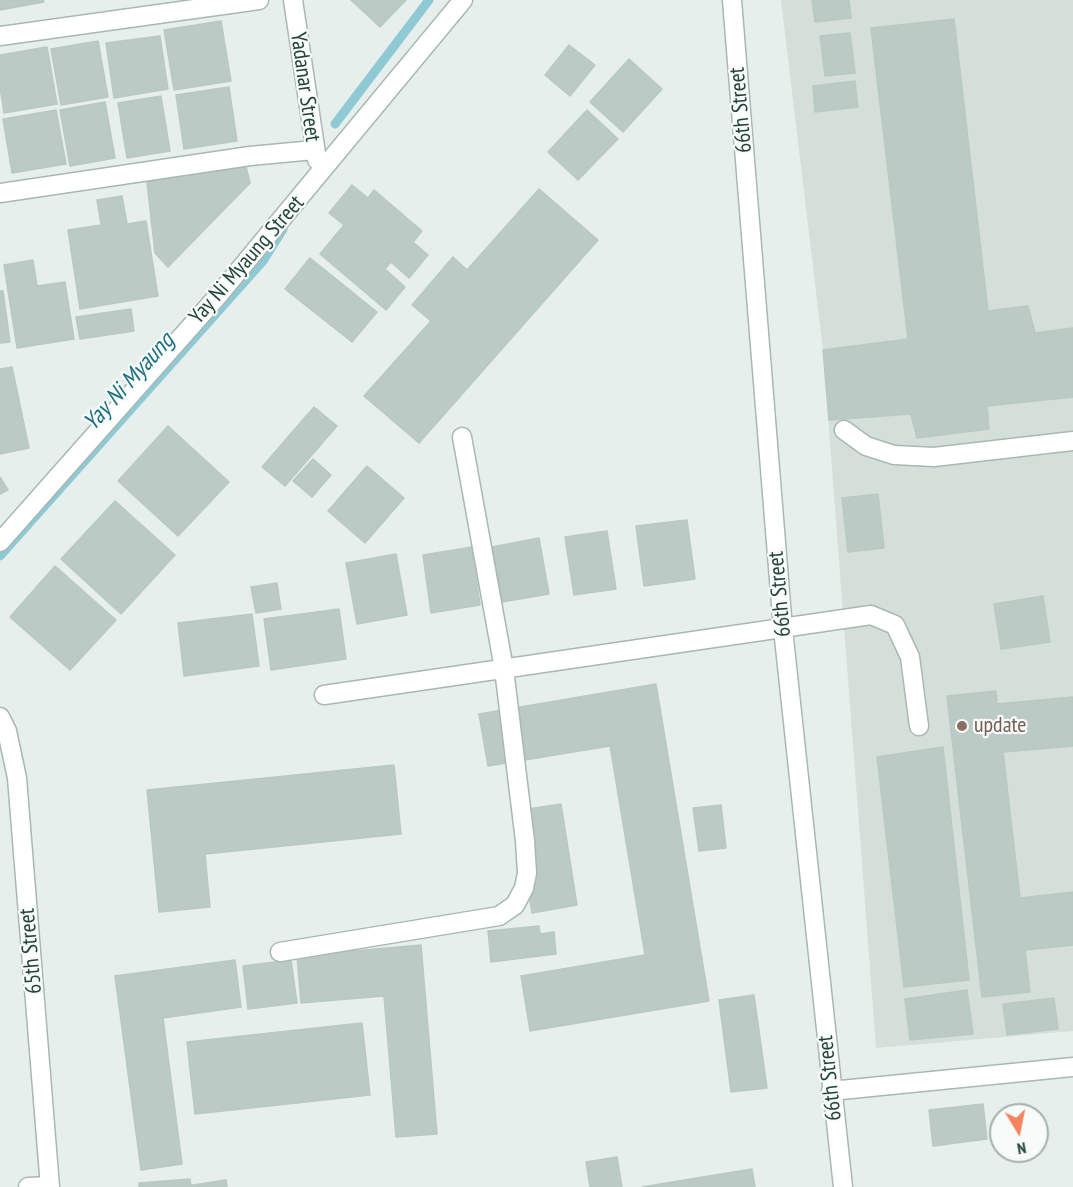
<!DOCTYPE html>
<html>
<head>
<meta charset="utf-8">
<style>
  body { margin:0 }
  #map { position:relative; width:1073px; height:1187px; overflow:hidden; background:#e6efeb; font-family:"PT Sans Narrow",sans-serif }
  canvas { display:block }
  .north { position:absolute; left:989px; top:1103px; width:60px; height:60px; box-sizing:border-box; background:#f7fbf9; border:2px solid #a3b1ad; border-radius:50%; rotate:170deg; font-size:16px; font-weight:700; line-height:24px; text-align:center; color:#24423a }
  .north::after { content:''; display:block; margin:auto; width:21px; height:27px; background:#f4845f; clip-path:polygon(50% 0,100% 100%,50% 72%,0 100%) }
</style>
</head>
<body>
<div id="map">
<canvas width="1073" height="1187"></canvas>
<div class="north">N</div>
</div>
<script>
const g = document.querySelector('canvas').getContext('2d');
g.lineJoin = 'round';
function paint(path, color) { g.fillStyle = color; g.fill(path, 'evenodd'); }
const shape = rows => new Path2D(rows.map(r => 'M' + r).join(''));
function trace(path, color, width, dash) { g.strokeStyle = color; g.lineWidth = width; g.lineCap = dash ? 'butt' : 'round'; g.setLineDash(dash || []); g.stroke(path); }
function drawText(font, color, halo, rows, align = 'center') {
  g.font = font + ' "PT Sans Narrow",sans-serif'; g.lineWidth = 4.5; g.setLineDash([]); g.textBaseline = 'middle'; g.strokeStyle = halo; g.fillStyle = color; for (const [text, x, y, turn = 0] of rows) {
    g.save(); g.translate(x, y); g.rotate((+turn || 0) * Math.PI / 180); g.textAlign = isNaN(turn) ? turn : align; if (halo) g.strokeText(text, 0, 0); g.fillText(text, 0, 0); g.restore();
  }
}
paint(shape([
  [781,0,1073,0,1073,1031,876,1048,823,350]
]), '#d4dfda');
trace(shape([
  [335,124,429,0],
  [0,556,263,261,283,229]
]), '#8ec9d4', 9);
const building = shape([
  [0,0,43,0,44,2,0,10,0,0],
  [351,0,406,0,380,27,351,0],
  [812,0,849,0,851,18,815,22,812,0],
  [954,19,988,311,1028,306,1035,333,1073,328,1073,397,987,406,989,429,917,438,911,414,829,420,823,350,908,339,871,28,954,19],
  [221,21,231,81,174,90,164,30,221,21],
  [850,33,855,73,825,76,820,36,850,33],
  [160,36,168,89,114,98,106,43,160,36],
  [98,41,108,97,61,105,51,49,98,41],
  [569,45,595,65,570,96,545,75,569,45],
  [47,47,57,104,4,113,0,87,0,55,47,47],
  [629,59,662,89,623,132,590,102,629,59],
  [855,81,858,107,815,112,813,86,855,81],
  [229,87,237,141,184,149,176,95,229,87],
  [161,96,170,151,127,158,118,103,161,96],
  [105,102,115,158,70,166,60,110,105,102],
  [56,110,66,164,12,173,3,119,56,110],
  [587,110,618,139,578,180,548,152,587,110],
  [245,162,250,183,168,267,155,253,146,174,245,162],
  [352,185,368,198,374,190,422,231,413,242,428,255,409,278,391,262,385,269,405,287,386,310,320,254,344,225,329,213,352,185],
  [539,189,598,240,419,443,364,396,431,321,412,305,453,257,467,270,539,189],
  [122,196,127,224,146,221,158,296,80,309,68,230,101,225,97,200,122,196],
  [310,258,377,312,352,342,285,289,310,258],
  [33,260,37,286,65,282,74,339,17,348,4,265,33,260],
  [0,291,3,291,10,342,0,343,0,291],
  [131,309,134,331,80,339,76,317,131,309],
  [12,367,29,448,0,454,0,369,12,367],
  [314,407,337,426,285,486,262,467,314,407],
  [168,426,229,482,178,536,118,481,168,426],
  [313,459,331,475,312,497,293,481,313,459],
  [367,466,404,498,365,543,328,511,367,466],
  [0,477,8,490,0,494,0,477],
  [878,494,884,548,848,552,842,498,878,494],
  [115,501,175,555,121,614,61,559,115,501],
  [687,520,695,579,644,586,636,526,687,520],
  [607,531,616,589,574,595,565,537,607,531],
  [539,538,549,594,502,602,492,547,539,538],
  [472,547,480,605,431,613,423,555,472,547],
  [396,554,407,615,357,624,346,563,396,554],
  [55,566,116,620,70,670,10,617,55,566],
  [277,583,281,609,256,613,251,587,277,583],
  [1043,596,1050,642,1001,649,994,604,1043,596],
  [339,609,346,659,271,670,264,619,339,609],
  [252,614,259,666,184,676,178,623,252,614],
  [656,684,709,1001,530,1031,521,976,645,955,610,746,488,766,479,714,656,684],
  [996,691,997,704,1073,697,1073,746,1003,752,1020,898,1073,892,1073,945,1025,950,1030,992,982,997,947,696,996,691],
  [943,747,969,980,904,987,877,757,943,747],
  [394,765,401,834,205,854,210,907,159,912,147,790,394,765],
  [561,804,577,905,532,913,515,811,561,804],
  [721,805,726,848,699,851,693,808,721,805],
  [539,926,540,934,554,932,556,954,491,962,488,931,539,926],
  [421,945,437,1134,396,1137,384,996,301,1003,297,956,421,945],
  [235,960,241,1007,163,1018,182,1164,141,1170,115,976,235,960],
  [291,960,297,1003,248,1009,243,966,291,960],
  [967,990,973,1034,910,1040,905,999,967,990],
  [754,995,767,1088,731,1092,719,1000,754,995],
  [1054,998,1058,1029,1007,1035,1003,1004,1054,998],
  [362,1023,370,1095,195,1114,187,1042,362,1023],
  [983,1104,987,1139,933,1146,929,1110,983,1104],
  [617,1157,622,1187,590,1187,586,1162,617,1157],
  [752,1169,755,1187,642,1187,752,1169],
  [190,1179,191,1187,139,1187,139,1183,190,1179],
  [226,1180,227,1187,187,1187,187,1186,226,1180]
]);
paint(building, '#bbcac4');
trace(building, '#b8c9c2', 1.5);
const minor = shape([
  [293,0,317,160],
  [732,0,783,629,843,1187],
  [0,36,259,0],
  [0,193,250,156,314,150],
  [844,430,866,446,894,455,934,457,1073,441],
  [0,542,216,298,463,0],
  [324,695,871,615,895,625,910,657,919,726],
  [0,717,7,731,17,778,50,1187],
  [280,952,499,916,515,905,524,888,527,873,525,841,504,669,462,437],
  [831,1091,1073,1067],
  [28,1187,50,1186]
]);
trace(minor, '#a8b8b2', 21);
trace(minor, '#fff', 18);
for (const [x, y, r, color] of [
  [962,726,6,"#8d6e63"]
]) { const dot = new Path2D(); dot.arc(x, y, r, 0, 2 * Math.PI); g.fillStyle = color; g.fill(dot); trace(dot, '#f7fbf9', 2); }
drawText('22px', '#24423a', '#f7fbf9', [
  ["Yadanar Street",305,87,82],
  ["66th Street",741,110,-95],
  ["Yay Ni Myaung Street",247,260,-49],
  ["66th Street",780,594,-95],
  ["65th Street",31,951,-95],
  ["66th Street",830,1078,-96]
]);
drawText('22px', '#785e54', '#f7fbf9', [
  ["update",974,726]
], 'left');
drawText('italic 24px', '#1c6f80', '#f7fbf9', [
  ["Yay Ni Myaung",129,382,-48]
]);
</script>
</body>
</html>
